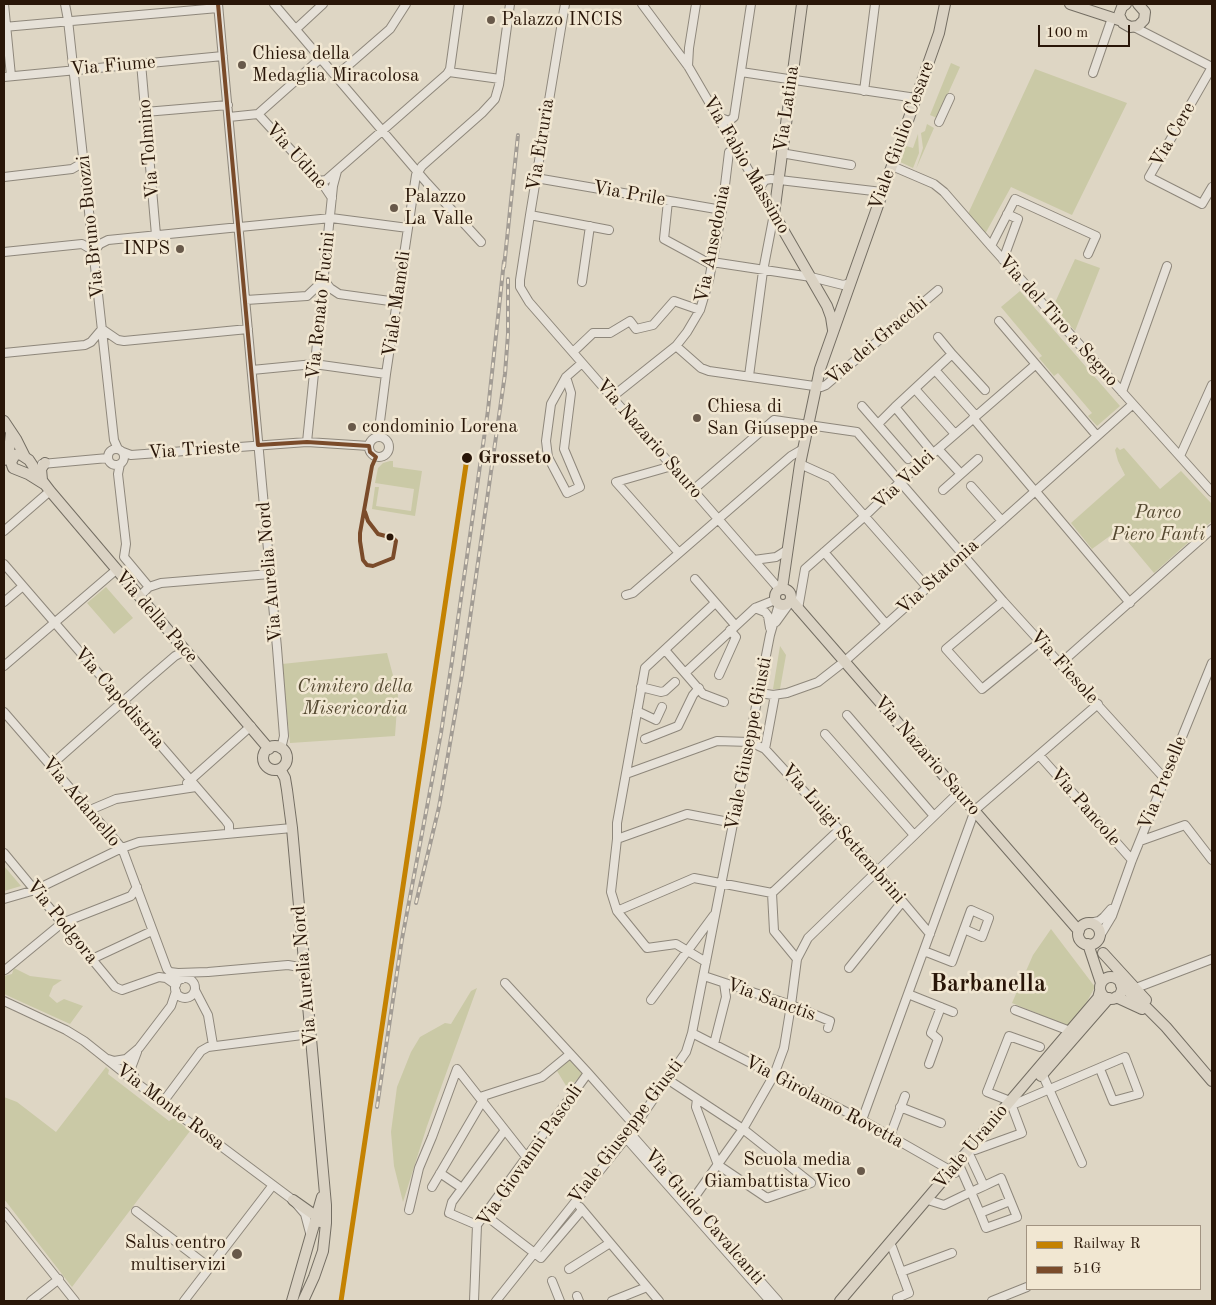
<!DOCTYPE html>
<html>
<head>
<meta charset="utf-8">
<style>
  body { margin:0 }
  #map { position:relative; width:1216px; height:1305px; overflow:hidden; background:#ded6c4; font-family:"Old Standard TT",serif }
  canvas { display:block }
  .frame { position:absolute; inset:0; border:5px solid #291608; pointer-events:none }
  .legend { position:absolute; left:1026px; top:1225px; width:175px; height:65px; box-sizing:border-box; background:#f1e7d2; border:1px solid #a19381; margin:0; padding:6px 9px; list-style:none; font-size:15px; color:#291608 }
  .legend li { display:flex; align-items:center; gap:10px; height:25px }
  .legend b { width:25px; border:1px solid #a19381 }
  .scale { position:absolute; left:1038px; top:25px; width:92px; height:22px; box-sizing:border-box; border:2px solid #291608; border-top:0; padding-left:6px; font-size:15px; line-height:18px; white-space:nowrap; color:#291608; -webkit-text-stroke:4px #f1e7d2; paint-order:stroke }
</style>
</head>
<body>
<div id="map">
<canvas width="1216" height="1305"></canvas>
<div class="frame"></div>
<ul class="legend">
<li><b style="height:6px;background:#c48202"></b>Railway R</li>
<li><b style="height:6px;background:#7a4b2a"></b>51G</li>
</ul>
<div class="scale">100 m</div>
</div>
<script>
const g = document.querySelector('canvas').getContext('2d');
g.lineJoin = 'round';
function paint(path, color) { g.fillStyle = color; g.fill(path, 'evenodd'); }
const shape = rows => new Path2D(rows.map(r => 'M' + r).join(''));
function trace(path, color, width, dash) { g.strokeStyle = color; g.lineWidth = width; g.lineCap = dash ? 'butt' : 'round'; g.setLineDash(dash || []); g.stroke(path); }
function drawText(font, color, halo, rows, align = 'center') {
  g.font = font + ' "Old Standard TT",serif'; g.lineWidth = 5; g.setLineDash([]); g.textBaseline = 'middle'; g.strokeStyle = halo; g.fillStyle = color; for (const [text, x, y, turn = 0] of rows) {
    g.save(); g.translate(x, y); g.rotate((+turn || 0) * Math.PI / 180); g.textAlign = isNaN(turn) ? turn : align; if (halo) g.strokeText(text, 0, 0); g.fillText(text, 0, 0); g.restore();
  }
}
paint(shape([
  [951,63,960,67,937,118,930,115],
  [1035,69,1127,103,1072,215,1011,187,985,234,967,216],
  [927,124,934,128,916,169,923,148,921,133,925,131],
  [918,134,919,153,913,168,898,161,903,145,913,148],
  [1075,259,1100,268,1075,331,1053,307],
  [1020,291,1120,406,1097,426,1088,416,1092,413,1058,373,1054,376,1039,358,1042,356,1001,307],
  [1117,447,1120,450,1124,448,1160,489,1181,471,1212,504,1212,521,1154,573,1118,530,1092,549,1071,523,1125,475,1118,461,1115,450],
  [390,461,393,461,393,467,422,471,415,516,372,509,375,487,379,487,376,506,411,511,414,489,375,483,378,468,383,463],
  [106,587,133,618,114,634,87,603],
  [780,646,786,655,780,689,773,689],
  [387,653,398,694,395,736,290,743,282,664],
  [4,866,21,886,4,891],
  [1051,929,1095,987,1085,1005,1068,1026,1012,1003,1033,955],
  [14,968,30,976,62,980,53,986,49,996,57,1003,64,999,83,1006,70,1024,4,994,4,976,12,974],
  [477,988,427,1126,403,1202,394,1166,391,1132,397,1087,411,1052,420,1037,445,1023,451,1024,471,991],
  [571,1057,583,1073,568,1089,557,1071],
  [106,1067,109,1070,108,1074,169,1121,174,1118,190,1131,72,1287,4,1199,4,1097,17,1102,56,1132]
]), '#cac9a6');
const minor = shape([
  [4,4,11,76],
  [65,4,68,20,114,440,118,449],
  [218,4,277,648,284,736,281,749],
  [274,4,427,183,481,242],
  [565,4,530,215,520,280,520,287,529,302,780,590],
  [642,4,688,66,774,214,763,271,749,376],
  [4,27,218,8],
  [1134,27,1212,67],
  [296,29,323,4],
  [141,63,156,235],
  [688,66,689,48,696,4],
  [1212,67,1149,177,1202,204,1212,187],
  [449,72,500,79],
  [741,72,916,98],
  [1093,73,1112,18],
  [336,76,390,29,406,4],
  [4,77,223,56],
  [864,91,875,4],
  [145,112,228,105],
  [258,114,324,186,332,198],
  [229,117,258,114,321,58],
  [718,117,729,121,734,117,751,4],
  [939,122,950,98],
  [781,153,851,165],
  [892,166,934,184,944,192,991,246,1212,492],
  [4,177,72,169,84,162],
  [536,178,722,210],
  [318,181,326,180,447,74,450,69,459,4],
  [759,189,765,180,771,179,882,192],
  [668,201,664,239,712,265],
  [530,215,609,230],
  [991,246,1015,199,1096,236,1088,254],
  [94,251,100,244,108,240,331,218,408,228],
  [4,252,82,244,94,251],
  [1003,260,1018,219,1007,214],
  [712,262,811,277,843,285,847,284],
  [582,282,590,226],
  [246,300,307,296,324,280,330,288,339,294,397,302],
  [999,321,1097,436],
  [938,337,952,354],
  [676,346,701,368,709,371,821,387,826,385,938,290],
  [573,352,593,333,610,333,630,321,636,329,653,325,674,301,700,310],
  [4,353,85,345,91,342,102,329,118,340,124,341,248,329],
  [252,370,314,364,386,374],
  [935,370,976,416],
  [566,377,571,393,564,449,580,487,567,493,548,457,546,441,551,404,566,377,582,363],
  [915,389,955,434],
  [1122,392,1167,266],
  [612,397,676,346,687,332,700,310,709,280,722,210,729,152,733,150,738,152],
  [862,406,908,459],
  [973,418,1033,489],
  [878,424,895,407],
  '369 447a10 10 0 1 1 20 0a10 10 0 1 1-20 0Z',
  [378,437,386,374,416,175,422,166,482,113,495,99,499,85,510,4],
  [307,442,333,186,337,171],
  '108 457a8 8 0 1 1 16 0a8 8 0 1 1-16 0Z',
  [938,449,961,474],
  [123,452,131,455,307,442,369,446],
  [933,453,895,407,952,354,985,390],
  [1180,456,1212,385],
  [42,464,108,458],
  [120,464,118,474,126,544,124,557,149,587],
  [800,464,831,478,927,587],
  [672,466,616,482,679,553],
  [971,486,1002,521],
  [1038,489,1133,404],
  [693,490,774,420,857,432,1003,601,1165,779],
  [943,490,978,459],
  [1038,494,1130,603],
  [4,531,50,491],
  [824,552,886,624],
  [754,560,776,557,787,550],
  [4,564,226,821,229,825,229,833],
  [695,579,735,625],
  [626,595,633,593,791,456,803,449],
  [139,597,149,587,161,583,270,574],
  [1003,601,946,649,982,689,1041,641],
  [4,602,23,586],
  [755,608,765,612,768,616,770,628],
  [798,609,805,569,865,516,900,482,1035,365],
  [776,622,789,604],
  [665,650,703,694,724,702],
  [1061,663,1212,529],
  [4,666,116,570],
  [685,673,755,608,775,600],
  [719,675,736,637,730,630],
  [641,687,661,692,665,691,675,682],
  [760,693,773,695,787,693,818,682,845,661,1032,494],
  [637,711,656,720,662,707],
  [4,712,122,848,167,969,176,978,182,979],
  [847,715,934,816],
  [825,734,914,835],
  [645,739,678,726,693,695,699,688],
  [765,749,775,695],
  [1039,755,1132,860],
  [50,766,146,681,175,656,185,651],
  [626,774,717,741,750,742,765,749,877,871,930,934],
  [187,783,251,726],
  [90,810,116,799,196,787],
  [617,839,617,823,645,668,715,603],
  [1140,841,1185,825,1212,860],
  [4,853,115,987,122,990,159,977,166,978,176,985],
  [4,899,35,890,122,848,139,842,292,828],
  [617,911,694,878,772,893],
  [1090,923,1099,921,1104,917,1111,909],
  [1100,936,1112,916,1132,860,1212,663],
  [924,951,952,962,971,910,989,918,982,937,964,929],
  [92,959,152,931],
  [797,959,774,931,772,893,839,830],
  [706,962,676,944,647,948,617,911,611,892,617,839,687,814,734,823],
  [849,968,902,902],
  [5,970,62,923,131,896,137,887],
  [170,972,178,973,208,972,288,965,305,968],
  [704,976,791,1005,830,1021,828,1028],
  '175 988a10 10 0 1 1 20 0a10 10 0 1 1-20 0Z',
  [505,983,588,1073,635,1126],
  [1136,988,1212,959],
  [195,990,208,1015,213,1045],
  [908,994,953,1012],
  [651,1000,714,915],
  [4,1001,66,1030,84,1041,138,1084,293,1200,305,1214,310,1233],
  [1015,1010,1070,1031],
  [692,1033,862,1120,955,1173],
  [714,1044,726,997,724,983],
  [108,1059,114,1061,126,1059,139,1048,171,1006,176,991],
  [929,1064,938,1039,931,1033,941,1007],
  [1041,1071,1082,1163],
  [667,1079,743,1129,811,1183],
  [136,1081,131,1068,137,1052],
  [480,1097,542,1077,570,1054],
  [697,1099,696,1107,718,1165,767,1198,811,1183],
  [163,1102,201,1051,208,1047,310,1034],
  [1017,1103,1125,1057,1139,1094,1113,1101,1100,1069],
  [900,1107,941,1123],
  [862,1120,975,810,1098,704],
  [630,1133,778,1301],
  [890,1136,905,1096],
  [626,1138,770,1301],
  [975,1150,1022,1133,1010,1101,987,1092,1009,1036,1040,1047],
  [970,1156,984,1186],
  [440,1173,462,1188],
  [432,1187,483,1100],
  [931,1201,944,1205,971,1192,984,1186,1001,1178,1017,1217,986,1228,980,1213,971,1192,960,1167],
  [691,1202,743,1129,774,1075,784,1048,791,1005,797,959,808,938,959,792],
  [580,1207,659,1301],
  [409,1210,419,1168,432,1137,457,1069,527,1158],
  [136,1211,210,1268],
  [4,1212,75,1301],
  [980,1213,1010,1201],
  [485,1215,541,1258,582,1210],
  [477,1225,449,1213,452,1202,505,1130],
  [892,1247,909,1293,897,1298],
  [569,1269,610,1243],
  [901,1272,952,1253],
  [552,1281,560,1301],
  [577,1296,579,1301],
  [31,1301,59,1279],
  [184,1301,273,1185],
  [474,1301,477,1225,588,1073],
  [496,1301,630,1133,686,1052,692,1033,770,635,779,604],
  [612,1301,647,1287],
  [992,1301,1027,1287]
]);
const major = shape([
  [802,4,774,214,827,306,831,317,833,330],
  [1070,4,1122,21],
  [1126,4,1122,7,1119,15,1123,23,1130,27,1138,26,1144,20,1145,12,1138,4],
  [4,421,16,439,25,457],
  [4,460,9,452,11,432],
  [42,480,41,469,45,463],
  [44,484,28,474,13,468,11,462,15,455,20,454,29,460,33,466,34,470,50,491,269,749],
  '775 597a8 8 0 1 1 16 0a8 8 0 1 1-16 0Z',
  [782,589,800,464,820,369,939,33,945,4],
  [791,600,1079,931],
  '263 758a12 12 0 1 1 24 0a12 12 0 1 1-24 0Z',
  [280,769,285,778,287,790,292,828,326,1205,326,1223,323,1251,314,1277,303,1301],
  '1078 934a11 11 0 1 1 22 0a11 11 0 1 1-22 0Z',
  [1088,944,1101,983],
  [1103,953,1146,1000],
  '1100 988a11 11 0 1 1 22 0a11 11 0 1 1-22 0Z',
  [1121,985,1144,1005,1166,1027,1212,1081],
  [1116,997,1142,1009],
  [1041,1076,1109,998],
  [293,1200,317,1217,320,1222],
  [292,1301,322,1197],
  [840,1301,1098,998,1100,991]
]);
trace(minor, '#8e877b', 10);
trace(major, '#746e63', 12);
trace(minor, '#e6e1d8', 8);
trace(major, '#dad2c3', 10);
const rail = shape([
  [504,267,518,135],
  [416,903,439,807,462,674,505,374,508,334,508,279],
  [377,1107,402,939,441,733,452,661,488,410,504,261]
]);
trace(rail, '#a29c94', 4);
trace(rail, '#f1e7d2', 2, [5.5]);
trace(shape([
  [218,4,258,445,307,442,369,446,370,452,376,457,372,466,360,533,360,541,363,560,367,565,373,566,393,558,396,541,393,538,378,534,368,521,365,512]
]), '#7a4b2a', 4);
trace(shape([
  [341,1301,467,458]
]), '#c48202', 5);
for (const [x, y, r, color] of [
  [491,20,5,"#68594a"],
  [242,65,5,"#68594a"],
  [394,208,5,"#68594a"],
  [180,249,5,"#68594a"],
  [697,418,5,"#68594a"],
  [352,427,5,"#68594a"],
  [467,458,6,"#291608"],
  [390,537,4.5,"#291608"],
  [861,1171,5,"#68594a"],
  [237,1254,6,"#68594a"]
]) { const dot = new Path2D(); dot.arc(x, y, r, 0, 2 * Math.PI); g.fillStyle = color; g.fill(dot); trace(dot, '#f1e7d2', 2); }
drawText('19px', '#291608', '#f1e7d2', [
  ["Palazzo INCIS",501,20],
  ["Chiesa della",252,54],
  ["Medaglia Miracolosa",252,76],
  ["Palazzo",404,197],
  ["La Valle",404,219],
  ["INPS",170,249,"right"],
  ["Chiesa di",707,407],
  ["San Giuseppe",707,429],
  ["condominio Lorena",362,427],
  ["Scuola media",851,1160,"right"],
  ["Giambattista Vico",851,1182,"right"],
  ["Salus centro",226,1243,"right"],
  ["multiservizi",226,1265,"right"]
], 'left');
drawText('19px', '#291608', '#f1e7d2', [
  ["Via Fiume",113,66,-5],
  ["Via Latina",787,109,-82],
  ["Via Cere",1173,135,-60],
  ["Viale Giulio Cesare",902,136,-70],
  ["Via Etruria",541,145,-81],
  ["Via Tolmino",149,149,-95],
  ["Via Udine",296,156,48],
  ["Via Fabio Massimo",746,165,60],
  ["Via Prile",629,194,10],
  ["Via Bruno Buozzi",91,227,-96],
  ["Via Ansedonia",713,244,-79],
  ["Viale Mameli",397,304,-82],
  ["Via Renato Fucini",321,306,-84],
  ["Via del Tiro a Segno",1058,321,48],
  ["Via dei Gracchi",877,341,-40],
  ["Via Nazario Sauro",649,439,49],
  ["Via Trieste",194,450,-4],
  ["Via Vulci",904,480,-43],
  ["Via Aurelia Nord",270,572,-95],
  ["Via Statonia",938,577,-42],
  ["Via della Pace",156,617,49],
  ["Via Fiesole",1064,667,48],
  ["Via Capodistria",119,698,49],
  ["Viale Giuseppe Giusti",749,744,-79],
  ["Via Nazario Sauro",927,756,49],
  ["Via Preselle",1163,783,-68],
  ["Via Adamello",81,802,50],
  ["Via Pancole",1085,807,49],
  ["Via Luigi Settembrini",843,834,49],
  ["Via Podgora",62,922,51],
  ["Via Aurelia Nord",305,976,-95],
  ["Via Sanctis",771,1000,20],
  ["Via Girolamo Rovetta",824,1102,28],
  ["Via Monte Rosa",170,1107,37],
  ["Viale Giuseppe Giusti",626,1132,-53],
  ["Viale Uranio",971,1147,-50],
  ["Via Giovanni Pascoli",530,1156,-55],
  ["Via Guido Cavalcanti",704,1217,49]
]);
drawText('bold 19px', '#291608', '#f1e7d2', [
  ["Grosseto",478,458]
], 'left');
drawText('italic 19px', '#544830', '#f1e7d2', [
  ["Parco",1158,513],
  ["Piero Fanti",1158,535],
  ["Cimitero della",355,687],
  ["Misericordia",355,709]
]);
drawText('bold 24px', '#291608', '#f1e7d2', [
  ["Barbanella",988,985]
]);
</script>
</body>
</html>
